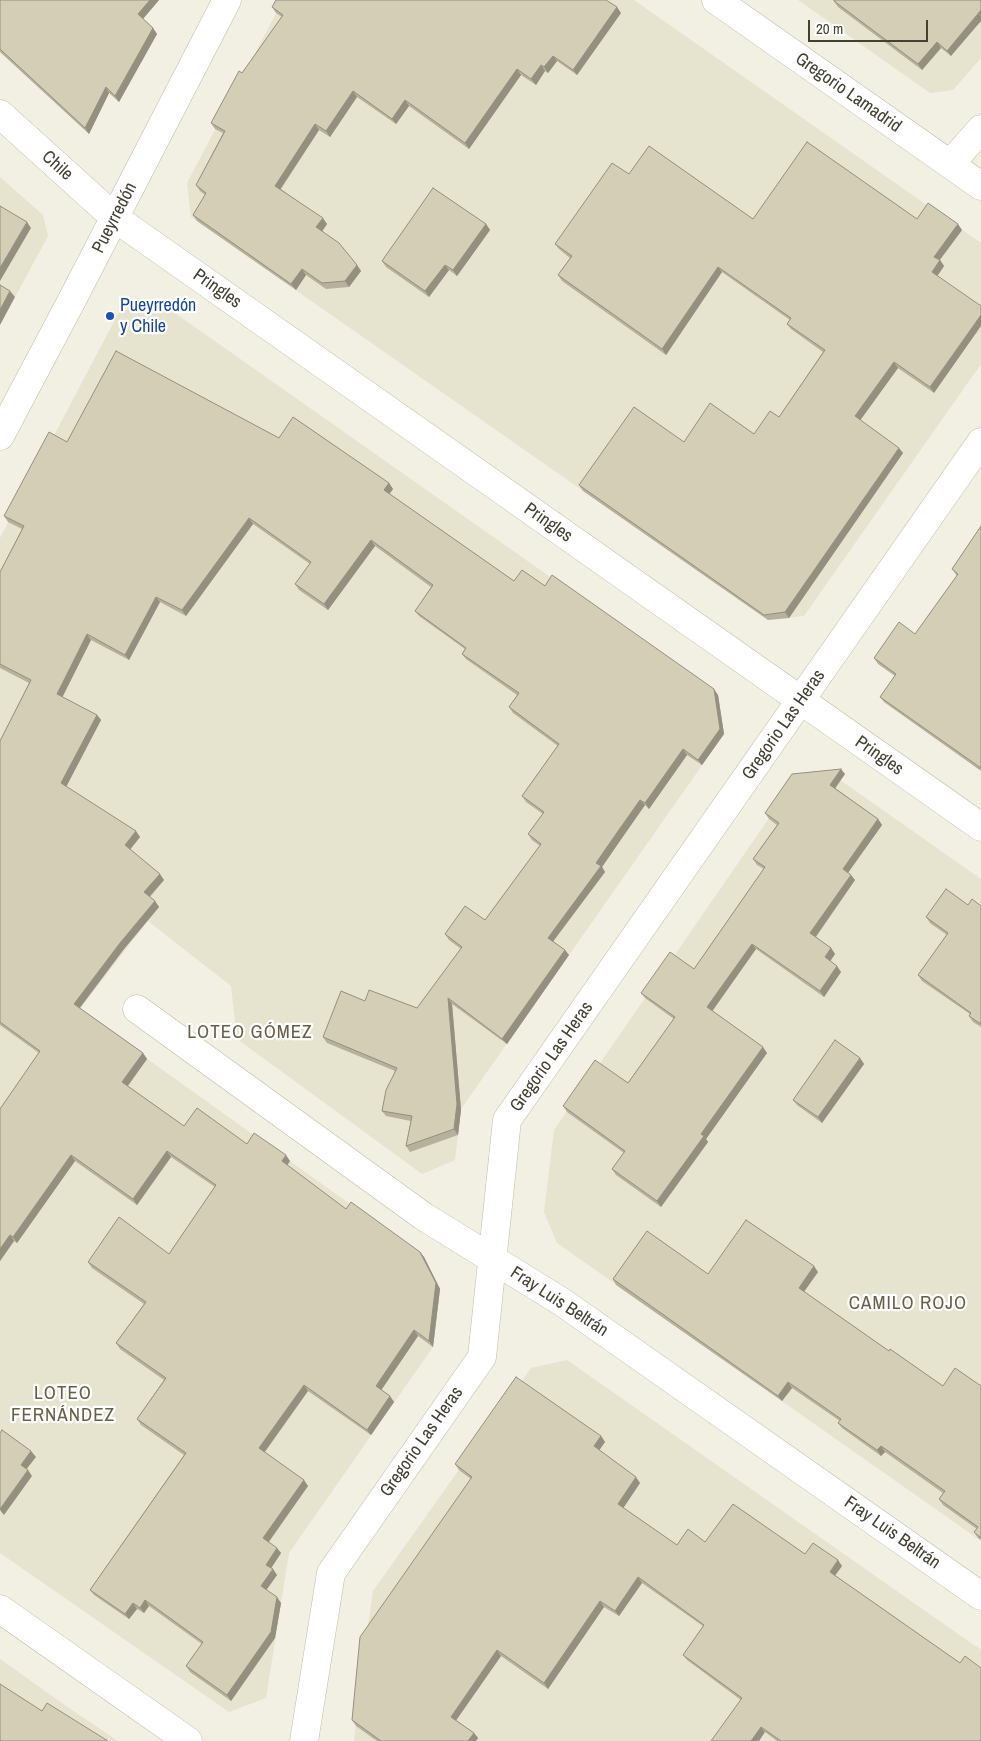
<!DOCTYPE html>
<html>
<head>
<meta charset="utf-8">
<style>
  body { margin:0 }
  #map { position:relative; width:981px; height:1741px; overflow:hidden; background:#f2f0e2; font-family:"Archivo Narrow",sans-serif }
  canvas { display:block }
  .scale { position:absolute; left:808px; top:20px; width:120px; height:22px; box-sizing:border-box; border:2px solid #444032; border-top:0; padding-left:6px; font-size:15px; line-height:18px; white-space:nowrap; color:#444032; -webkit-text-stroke:4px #fff; paint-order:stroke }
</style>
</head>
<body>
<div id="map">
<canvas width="981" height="1741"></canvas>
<div class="scale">20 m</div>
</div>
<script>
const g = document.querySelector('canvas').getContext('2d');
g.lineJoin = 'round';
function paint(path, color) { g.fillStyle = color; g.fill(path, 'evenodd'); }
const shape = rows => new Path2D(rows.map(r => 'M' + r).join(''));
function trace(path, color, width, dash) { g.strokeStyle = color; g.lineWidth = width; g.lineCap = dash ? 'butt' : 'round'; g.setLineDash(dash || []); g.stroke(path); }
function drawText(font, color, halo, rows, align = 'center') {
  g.font = font + ' "Archivo Narrow",sans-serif'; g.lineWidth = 4.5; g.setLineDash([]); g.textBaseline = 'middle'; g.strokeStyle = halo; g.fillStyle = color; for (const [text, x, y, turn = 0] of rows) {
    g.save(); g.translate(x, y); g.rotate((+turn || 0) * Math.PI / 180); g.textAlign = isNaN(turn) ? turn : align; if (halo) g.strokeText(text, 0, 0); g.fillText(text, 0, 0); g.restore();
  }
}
paint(shape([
  [283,0,634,0,981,243,981,364,804,616,768,620,191,217,187,183],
  [798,0,981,0,981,58,953,90,930,93],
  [0,177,43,215,48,236,0,325],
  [155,299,718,695,724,734,461,1109,455,1160,422,1174,237,1039,231,986,148,921,79,1010,424,1257,440,1289,433,1347,289,1553,266,1698,229,1712,0,1553,0,538,119,312],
  [833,775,981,879,981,1541,557,1243,544,1212,554,1130,796,779],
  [567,1360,981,1650,981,1741,354,1741,363,1658,373,1591,531,1368],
  [0,1659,72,1710,118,1741,0,1741]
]), '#e6e3cf');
const minor = shape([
  [716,0,981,186],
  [0,114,115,218,981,827],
  [950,164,981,129],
  [0,436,73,298,227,0],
  [137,1009,423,1216,562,1302,981,1596],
  [0,1609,188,1741],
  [304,1741,331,1573,482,1357,507,1120,981,442]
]);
trace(minor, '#bebaa4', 29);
trace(minor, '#fff', 28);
paint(shape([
  [0,0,159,0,143,19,153,28,157,34,119,102,109,93,89,134,0,52],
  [833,0,981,0,951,56,941,48,922,70,838,7],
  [272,7,621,13,577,75,557,61,548,73,545,71,536,85,521,75,469,149,409,106,396,124,357,97,330,137,319,130,281,189,327,224,322,231,357,265,361,271,349,287,326,289,306,275,296,290,197,221,193,215,205,195,200,191,196,185,223,133,215,129,211,123,242,73,282,17,276,13],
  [629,174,753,219,917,219,962,230,940,260,944,266,937,276,934,393,898,368,860,420,903,453,789,618,768,620,583,491,579,485,684,442,754,434,779,417,823,352,791,329,787,324,790,320,722,272,666,355,562,281,558,275,570,258,559,249,555,244],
  [486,224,490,230,457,276,449,270,429,297,386,267,382,261],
  [279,438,389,483,393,489,389,494,514,581,545,586,718,695,724,734,702,765,687,755,649,809,645,805,620,840,602,867,605,872,553,941,569,955,507,1044,452,1004,461,1110,458,1135,410,1152,406,1146,411,1121,386,1116,382,1111,395,1071,327,1043,323,1037,365,1001,417,1008,461,949,449,940,445,934,485,920,540,846,532,840,528,834,543,814,526,802,522,796,558,746,513,713,509,707,517,695,466,659,462,654,465,649,419,616,415,611,431,587,375,546,328,610,299,590,295,584,310,564,253,524,186,616,160,602,129,660,91,640,62,697,97,715,101,720,66,787,140,837,130,849,164,880,150,897,155,901,159,907,124,949,80,1008,143,1053,147,1059,128,1086,184,1126,247,1144,290,1161,287,1165,346,1209,420,1252,424,1257,440,1289,433,1347,418,1336,381,1390,394,1402,371,1435,308,1391,265,1452,308,1486,269,1542,281,1553,271,1568,277,1575,266,1590,281,1603,275,1638,231,1701,190,1672,186,1666,202,1644,149,1606,144,1613,137,1609,129,1619,94,1595,90,1590,184,1455,141,1425,137,1419,164,1380,120,1349,116,1343,144,1304,92,1268,88,1262,169,1254,215,1187,171,1157,137,1205,75,1161,17,1243,14,1241,0,1261,0,1109,39,1053,0,1025,0,741,29,683,0,668,0,572,22,529,8,522,4,516,67,442],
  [981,526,981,771,884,702,880,697,895,676,878,664,874,658,915,634,957,576,952,569],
  [845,774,835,788,878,819,882,825,848,873,855,880,816,937,831,948,835,954,830,961,841,972,824,997,756,949,712,1011,767,1053,706,1139,708,1142,661,1207,616,1175,612,1169,624,1153,567,1112,563,1106,628,1083,674,1019,645,998,641,993,694,969,764,869,757,865,753,859,777,825,769,819,765,813],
  [968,905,981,906,981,1027,973,1022,969,1016,970,1014,922,981,918,975,947,935,930,923,926,917],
  [860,1058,864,1064,822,1123,797,1105,793,1100],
  [818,1272,804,1292,889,1351,943,1386,981,1386,981,1540,978,1538,974,1532,977,1529,943,1505,939,1499,943,1493,885,1452,881,1456,842,1428,838,1423,840,1421,792,1388,782,1401,616,1285,613,1279,708,1274],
  [601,1436,605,1442,599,1450,640,1483,623,1508,677,1545,705,1542,805,1554,842,1566,835,1575,981,1741,777,1741,765,1732,741,1700,687,1660,683,1655,703,1626,642,1583,619,1616,604,1607,548,1689,501,1656,456,1720,474,1733,478,1738,476,1741,377,1741,356,1726,352,1720,471,1479,459,1470,455,1464]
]), '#b6b19d');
paint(shape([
  [150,0,159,0,142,20,138,14],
  [617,7,621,13,577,75,573,70],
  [981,10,981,21,951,56,947,51],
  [153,28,157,34,119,102,115,96],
  [937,42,941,48,922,70,918,64],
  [553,56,557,61,548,73,544,67],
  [541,65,545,71,536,85,531,79],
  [517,69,521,75,469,149,465,143],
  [106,87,109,93,89,134,85,128],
  [353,91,357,97,330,137,326,131],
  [405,100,409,106,396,124,392,119],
  [315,124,319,130,279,191,275,186],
  [323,218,327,224,321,233,316,227],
  [27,222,31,228,0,281,0,268],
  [486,224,490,230,457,276,453,270],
  [958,224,962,230,938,262,934,257],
  [940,260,944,266,936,278,932,272],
  [357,265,361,271,349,287,345,281],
  [445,265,449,270,429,297,425,291],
  [718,267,722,272,666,355,662,349],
  [302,269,306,275,296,290,291,284],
  [10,291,15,297,0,325,0,310],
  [981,315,981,326,934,393,930,387],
  [894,362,898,368,859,422,855,416],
  [899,448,903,453,789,618,785,612],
  [389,483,393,489,388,496,384,490],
  [249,518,253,524,186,616,182,610],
  [371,540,375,546,328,610,324,604],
  [156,597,160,602,129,660,125,655],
  [87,634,91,640,61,700,57,694],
  [714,689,718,695,724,734,702,765,698,760],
  [97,715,101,720,65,789,61,783],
  [683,749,687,755,649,809,645,803],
  [841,769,845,774,834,790,830,785],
  [640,800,645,805,602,867,605,872,552,943,548,938,596,863],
  [878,819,882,825,847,874,843,869],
  [136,831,140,837,129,851,125,845],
  [160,874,164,880,148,898,144,892],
  [851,875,855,880,814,939,810,933],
  [155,901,159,907,124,949,78,1010,74,1004,120,943],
  [752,944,756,949,711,1013,707,1007],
  [831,948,835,954,829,963,825,957],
  [565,950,569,955,507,1044,502,1039],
  [837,966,841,972,824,997,820,991],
  [448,998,452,1004,461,1110,458,1135,454,1129],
  [763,1047,767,1053,706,1139,708,1142,661,1207,657,1201,701,1134],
  [143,1053,147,1059,126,1088,122,1082],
  [860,1058,864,1064,822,1123,818,1117],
  [167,1151,171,1157,137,1205,133,1199],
  [71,1155,75,1161,17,1243,13,1237],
  [286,1155,290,1161,286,1167,282,1161],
  [10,1235,14,1241,0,1261,0,1249],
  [420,1252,424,1257,440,1289,433,1347,429,1341],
  [814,1266,818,1272,803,1293,799,1288],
  [414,1330,418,1336,380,1392,376,1386],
  [788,1382,792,1388,782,1401,778,1396],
  [304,1385,308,1391,263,1454,259,1448],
  [390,1396,394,1402,371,1435,367,1430],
  [601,1436,605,1442,598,1452,594,1446],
  [881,1446,885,1452,881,1456,877,1450],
  [31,1451,36,1457,25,1471,21,1465],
  [28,1470,32,1476,4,1515,0,1510,0,1509],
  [636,1477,640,1483,622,1510,618,1504],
  [304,1480,308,1486,267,1544,263,1538],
  [277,1548,281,1553,270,1570,266,1565],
  [838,1560,842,1566,834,1577,830,1572],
  [273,1569,277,1575,265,1592,261,1586],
  [638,1577,642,1583,619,1616,615,1611],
  [277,1597,281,1603,275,1638,231,1701,227,1695],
  [145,1600,149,1606,144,1613,140,1608],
  [600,1601,604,1607,548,1689,544,1683],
  [133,1603,137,1609,129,1619,125,1614],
  [497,1650,501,1656,455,1722,451,1717],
  [761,1727,765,1732,759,1741,751,1741],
  [474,1733,478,1738,476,1741,468,1741]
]), '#94907f');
const building = shape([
  [0,0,150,0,138,14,153,28,115,96,106,87,85,128,0,49,0,0],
  [276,0,606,0,617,7,573,70,553,56,544,67,541,65,531,79,517,69,465,143,405,100,392,119,353,91,326,131,315,124,275,186,323,218,316,227,339,243,357,265,345,281,322,283,302,269,291,284,193,215,206,193,196,185,225,131,211,123,239,71,242,73,283,15,272,7,276,0],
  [835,0,981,0,981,10,947,51,937,42,918,64,834,1,835,0],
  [807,142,917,219,928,203,958,224,934,257,940,260,932,272,981,306,981,315,930,387,894,362,855,416,899,448,785,612,764,615,579,485,634,407,684,442,710,403,754,434,770,411,779,417,825,350,787,324,791,318,718,267,662,349,558,275,572,256,555,244,612,163,629,174,649,146,753,219,807,142],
  [433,188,486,224,453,270,445,265,425,291,382,261,433,188],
  [0,206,27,222,0,268,0,206],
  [0,285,10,291,0,310,0,285],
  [116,351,279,438,293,417,389,483,384,490,514,581,522,570,545,586,552,575,714,689,720,729,698,760,683,749,645,803,640,800,616,834,596,863,601,866,548,938,565,950,502,1039,448,998,457,1104,454,1129,406,1146,412,1116,382,1111,386,1090,397,1068,323,1037,341,991,365,1001,369,990,417,1008,462,947,445,934,465,906,485,920,541,844,528,834,544,812,522,796,559,744,509,707,519,693,462,654,466,648,415,611,433,585,371,540,324,604,295,584,311,562,249,518,182,610,156,597,125,655,87,634,57,694,97,715,61,783,136,831,125,845,160,874,144,892,155,901,120,943,74,1004,143,1053,122,1082,184,1126,197,1108,247,1144,254,1133,286,1155,282,1161,346,1209,351,1202,420,1252,436,1283,429,1341,414,1330,376,1386,390,1396,367,1430,304,1385,259,1448,304,1480,263,1538,277,1548,266,1565,273,1569,261,1586,277,1597,271,1632,227,1695,186,1666,203,1642,145,1600,140,1608,133,1603,125,1614,90,1590,186,1453,137,1419,166,1378,116,1343,146,1302,88,1262,119,1217,169,1254,216,1185,167,1151,133,1199,71,1155,13,1237,10,1235,0,1249,0,1109,40,1051,0,1022,0,741,31,680,0,664,0,572,24,526,4,516,49,432,67,442,116,351],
  [981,526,981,768,880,697,896,674,874,658,899,622,915,634,958,574,952,569,981,526],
  [841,769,830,785,878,819,843,869,851,875,810,933,831,948,825,957,837,966,820,991,752,944,707,1007,763,1047,701,1134,704,1136,657,1201,612,1169,625,1151,563,1106,595,1060,628,1083,675,1017,641,993,670,952,694,969,765,867,753,859,779,823,765,813,792,774,841,769],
  [946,889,968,905,972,899,981,906,981,1024,969,1016,971,1013,918,975,948,933,926,917,946,889],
  [835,1040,860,1058,818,1117,793,1100,835,1040],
  [746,1220,814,1266,799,1288,889,1351,890,1349,943,1386,955,1368,981,1386,981,1538,974,1532,978,1527,939,1499,945,1491,881,1446,877,1450,838,1423,841,1419,788,1382,778,1396,613,1279,647,1231,708,1274,746,1220],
  [516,1377,601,1436,594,1446,636,1477,618,1504,677,1545,688,1529,705,1542,733,1504,805,1554,813,1543,838,1560,830,1572,960,1663,965,1656,981,1668,981,1741,781,1741,761,1727,751,1741,711,1741,742,1698,683,1655,704,1625,638,1577,615,1611,600,1601,544,1683,497,1650,451,1717,474,1733,468,1741,381,1741,352,1720,360,1637,472,1477,455,1464,516,1377],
  [2,1430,31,1451,21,1465,28,1470,0,1509,0,1433,2,1430],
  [0,1684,42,1711,47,1703,108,1741,0,1741,0,1684]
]);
paint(building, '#d4ceb6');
trace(building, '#94907f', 1);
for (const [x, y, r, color] of [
  [110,316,5,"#1a4fb4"]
]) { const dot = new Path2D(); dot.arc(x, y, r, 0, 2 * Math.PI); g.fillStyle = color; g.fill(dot); trace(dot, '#fff', 2); }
drawText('18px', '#444032', '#fff', [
  ["Gregorio Lamadrid",848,93,35],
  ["Chile",57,166,42],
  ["Pueyrredón",115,218,-63],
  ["Pringles",217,289,35],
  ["Pringles",548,523,35],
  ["Gregorio Las Heras",784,725,-55],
  ["Pringles",879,756,35],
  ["Gregorio Las Heras",552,1057,-55],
  ["Fray Luis Beltrán",559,1302,33],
  ["Gregorio Las Heras",422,1442,-55],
  ["Fray Luis Beltrán",892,1533,35]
]);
drawText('18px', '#164399', '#fff', [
  ["Pueyrredón",120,306],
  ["y Chile",120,327]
], 'left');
g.letterSpacing = '1px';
drawText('19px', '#676049', '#fff', [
  ["LOTEO GÓMEZ",250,1033],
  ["CAMILO ROJO",908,1304],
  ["LOTEO",63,1394],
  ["FERNÁNDEZ",63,1416]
]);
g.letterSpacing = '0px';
</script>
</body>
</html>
